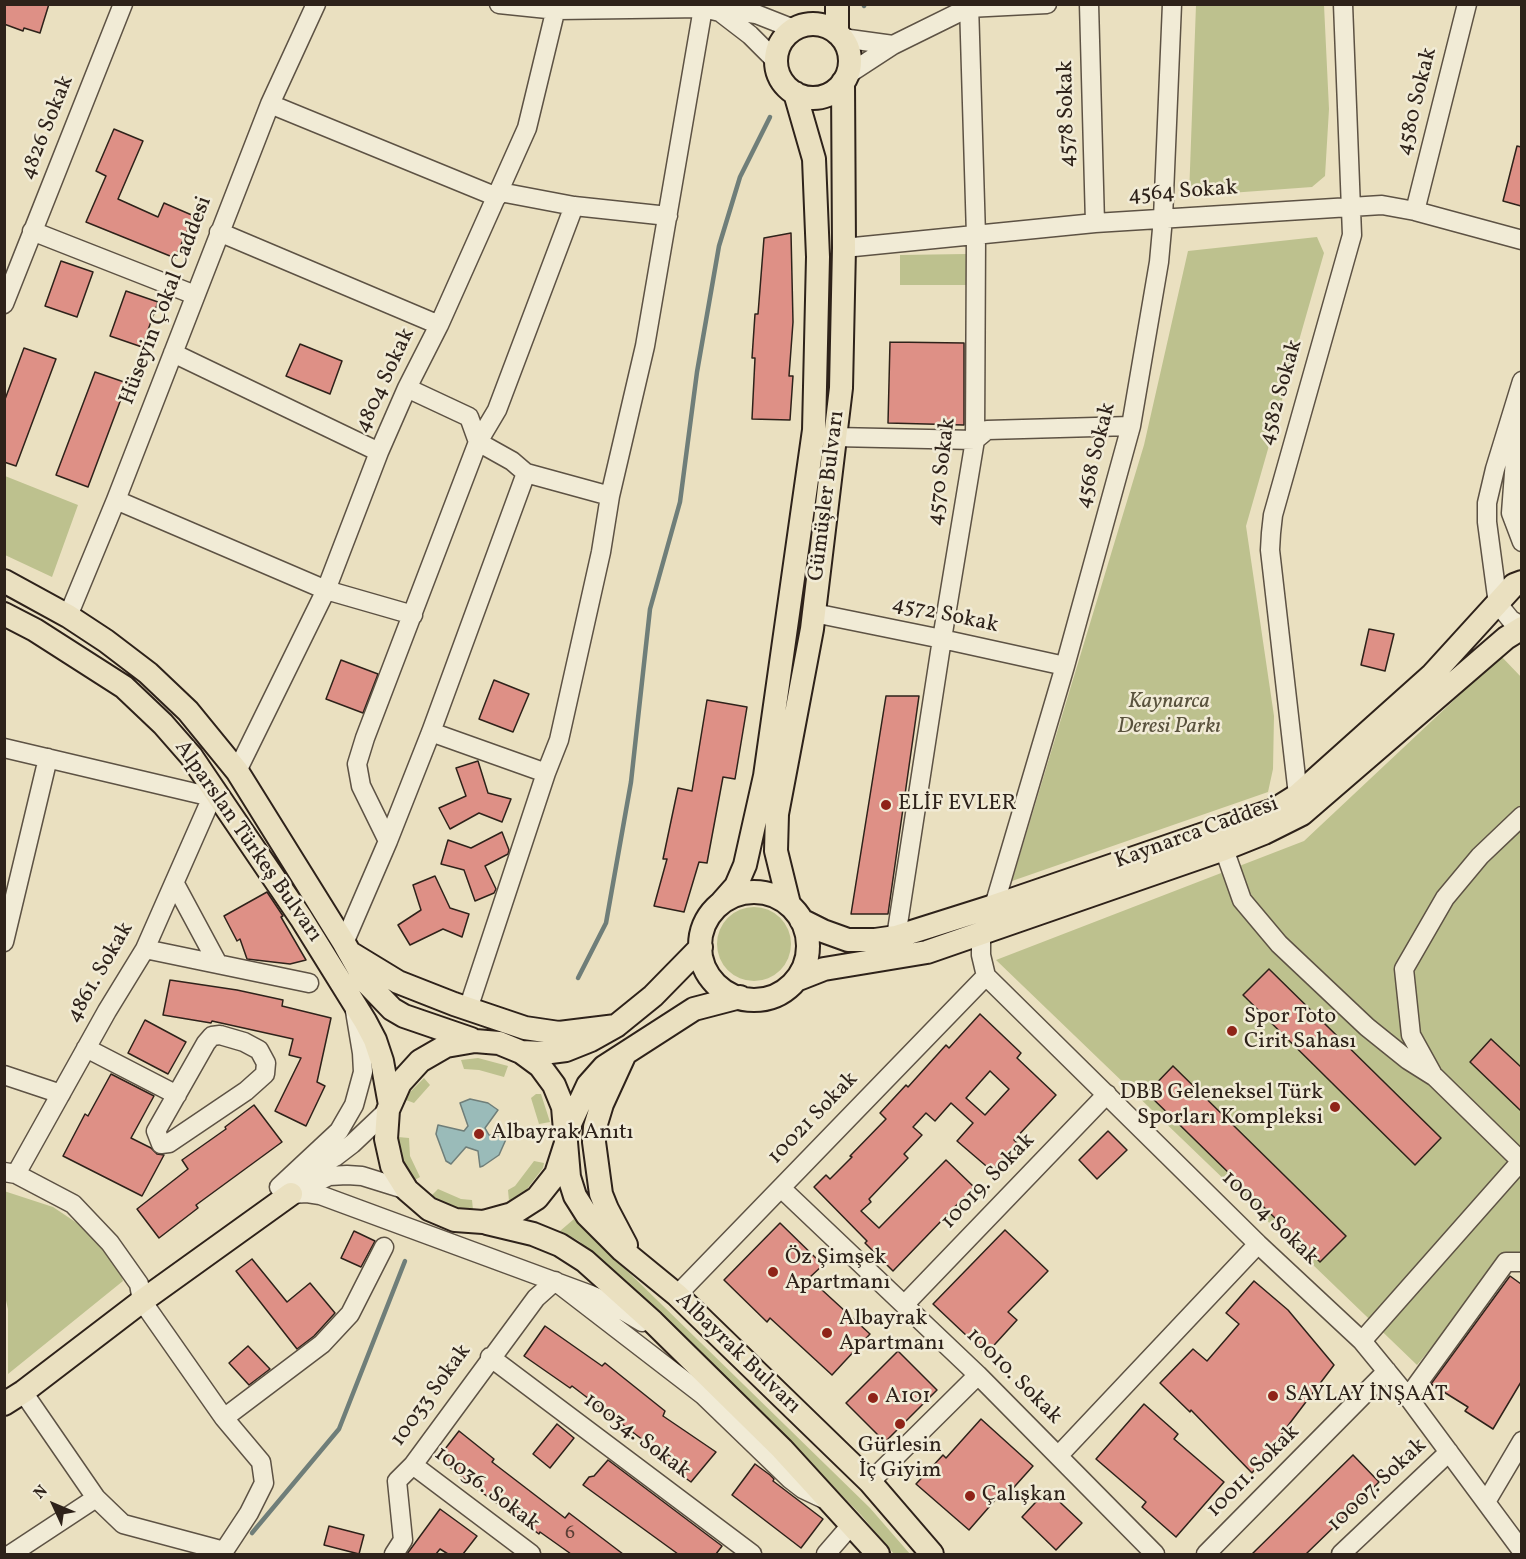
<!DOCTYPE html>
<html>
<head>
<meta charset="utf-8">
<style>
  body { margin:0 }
  #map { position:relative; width:1526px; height:1559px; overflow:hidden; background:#eae0c0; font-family:Vollkorn,serif }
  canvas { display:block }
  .frame { position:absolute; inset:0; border:6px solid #2e221a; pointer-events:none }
  .north { position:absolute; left:24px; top:1475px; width:60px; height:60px; -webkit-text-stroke:4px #f1ebd6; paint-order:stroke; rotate:314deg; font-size:16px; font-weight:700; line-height:24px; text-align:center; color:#2e221a }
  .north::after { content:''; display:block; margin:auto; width:21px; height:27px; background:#2e221a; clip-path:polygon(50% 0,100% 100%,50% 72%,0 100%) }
</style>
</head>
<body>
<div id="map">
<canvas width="1526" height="1559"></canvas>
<div class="frame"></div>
<div class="north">N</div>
</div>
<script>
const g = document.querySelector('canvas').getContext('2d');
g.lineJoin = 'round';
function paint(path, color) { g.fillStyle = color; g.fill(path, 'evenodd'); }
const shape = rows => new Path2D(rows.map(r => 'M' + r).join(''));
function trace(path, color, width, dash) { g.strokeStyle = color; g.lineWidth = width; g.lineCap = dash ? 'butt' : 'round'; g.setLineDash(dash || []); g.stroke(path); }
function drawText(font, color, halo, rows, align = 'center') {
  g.font = font + ' Vollkorn,serif'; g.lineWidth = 5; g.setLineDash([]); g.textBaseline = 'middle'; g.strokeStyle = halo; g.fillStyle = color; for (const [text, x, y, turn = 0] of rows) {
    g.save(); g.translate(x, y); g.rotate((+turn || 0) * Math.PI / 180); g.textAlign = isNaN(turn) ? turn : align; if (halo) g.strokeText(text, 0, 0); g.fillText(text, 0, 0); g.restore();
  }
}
paint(shape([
  [1196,5,1324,5,1329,109,1325,176,1312,187,1189,196],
  [1317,237,1324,253,1246,526,1274,716,1273,769,1268,792,1012,881,1144,445,1188,251],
  [966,254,966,285,900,285,900,255],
  [5,476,78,505,52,577,5,555],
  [1501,656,1522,678,1521,1256,1508,1254,1417,1365,996,960,1304,841],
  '717 944a37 37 0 1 1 74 0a37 37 0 1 1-74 0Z',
  [478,1058,508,1066,504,1077,479,1070,464,1069,461,1060],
  [424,1078,430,1085,414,1103,406,1100,410,1092],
  [536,1094,541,1094,550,1122,539,1124,531,1098],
  [398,1137,409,1138,410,1156,420,1177,413,1181,404,1165],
  [534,1161,544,1163,543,1168,527,1189,509,1201,508,1190,515,1186],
  [438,1189,461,1199,472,1200,473,1210,460,1209,436,1200,431,1196],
  [4,1191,53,1207,86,1229,119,1268,123,1281,8,1374,8,1309,4,1292],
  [574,1219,870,1508,910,1554,894,1554,861,1515,739,1390,579,1241,560,1231]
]), '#bdc18e');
const water = shape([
  [470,1099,488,1103,498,1110,485,1128,489,1135,507,1137,499,1155,483,1166,480,1167,478,1151,466,1147,451,1164,446,1161,436,1134,438,1125,464,1131,468,1126,460,1103,470,1099]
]);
paint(water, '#9abbb9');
trace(water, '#6f7e79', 1.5);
trace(shape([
  [864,6,865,4],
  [578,978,606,923,631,782,650,609,680,502,697,372,719,246,740,177,770,117],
  [252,1533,339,1429,405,1261]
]), '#6f7e79', 4.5);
const building = shape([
  [4,4,49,4,40,33,24,28,23,31,4,24,4,4],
  [114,129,143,141,118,199,158,217,164,203,194,216,175,258,86,222,106,176,96,171,114,129],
  [1517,146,1521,147,1521,206,1503,201,1517,146],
  [791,233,793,322,789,376,793,376,790,420,752,419,755,358,752,358,755,314,758,314,764,238,791,233],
  [61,261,93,272,77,317,45,306,61,261],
  [126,291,158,302,142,347,110,336,126,291],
  [890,342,964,343,964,425,888,423,890,342],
  [300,344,342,361,330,394,286,376,300,344],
  [24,348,56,359,16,466,4,462,4,402,24,348],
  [95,372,127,383,88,487,56,475,95,372],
  [1369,629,1394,634,1385,671,1361,665,1369,629],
  [341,660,378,674,363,713,326,699,341,660],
  [494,680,529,694,513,732,479,719,494,680],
  [886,696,919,696,888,914,851,914,886,696],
  [707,700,747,707,735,779,723,777,707,863,699,862,684,912,654,906,667,859,663,859,678,788,692,791,707,700],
  [478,761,488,793,511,799,502,822,479,813,450,829,439,808,466,796,456,768,478,761],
  [502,832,509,850,508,854,485,866,496,889,494,893,475,901,464,870,441,864,448,840,471,848,502,832],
  [435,876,450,908,469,914,462,937,443,929,410,945,398,925,421,910,413,885,435,876],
  [267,892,283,916,281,917,306,960,290,964,247,959,240,939,237,941,224,916,267,892],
  [1269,969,1441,1138,1415,1165,1243,995,1269,969],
  [170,980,237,990,283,1000,282,1006,331,1018,317,1082,325,1086,306,1126,275,1111,301,1058,289,1055,293,1039,212,1021,211,1023,163,1015,170,980],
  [980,1014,1021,1053,1017,1058,1056,1095,1014,1140,1017,1143,992,1171,957,1141,973,1123,951,1103,935,1121,926,1113,913,1127,922,1135,904,1154,908,1158,869,1199,871,1202,861,1211,879,1228,946,1160,974,1187,893,1271,865,1243,867,1241,814,1187,826,1175,830,1179,852,1157,850,1156,886,1119,880,1113,906,1085,908,1087,946,1045,949,1048,980,1014],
  [990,1071,1009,1089,985,1115,966,1098,990,1071],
  [145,1020,186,1042,168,1074,128,1053,145,1020],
  [1491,1039,1521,1067,1521,1111,1470,1062,1491,1039],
  [1173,1066,1346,1236,1320,1262,1147,1093,1173,1066],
  [111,1074,154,1096,131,1138,151,1148,157,1154,164,1155,142,1196,63,1156,85,1114,88,1116,111,1074],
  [254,1105,282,1142,196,1205,198,1208,159,1238,137,1209,188,1169,182,1160,226,1129,225,1127,254,1105],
  [1108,1131,1127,1150,1097,1179,1079,1160,1108,1131],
  [780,1223,823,1265,809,1278,870,1334,832,1375,770,1318,767,1322,724,1280,780,1223],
  [1005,1230,1048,1271,1008,1312,1017,1320,986,1354,933,1304,1005,1230],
  [354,1231,375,1241,361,1267,341,1258,354,1231],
  [252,1259,287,1302,310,1283,335,1313,314,1336,297,1349,236,1271,252,1259],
  [1510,1276,1521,1284,1521,1382,1493,1429,1465,1411,1468,1407,1431,1384,1510,1276],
  [1254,1281,1288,1310,1334,1365,1252,1473,1191,1410,1190,1412,1160,1383,1193,1349,1207,1361,1239,1324,1226,1313,1254,1281],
  [545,1326,602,1366,605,1363,665,1411,663,1416,716,1452,691,1482,657,1458,660,1453,572,1386,570,1388,524,1356,545,1326],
  [248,1346,270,1369,249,1385,229,1363,248,1346],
  [898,1351,937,1390,885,1442,846,1403,898,1351],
  [1144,1404,1178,1434,1174,1439,1224,1482,1176,1537,1142,1507,1146,1502,1096,1459,1144,1404],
  [981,1419,1033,1466,1007,1495,1003,1491,969,1530,916,1484,943,1455,946,1458,981,1419],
  [557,1424,574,1438,550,1468,533,1454,557,1424],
  [459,1431,494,1459,492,1462,565,1518,569,1513,623,1554,571,1554,540,1532,539,1534,473,1486,438,1458,459,1431],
  [1353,1455,1379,1482,1342,1519,1306,1554,1252,1554,1353,1455],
  [608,1460,722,1546,716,1554,678,1554,583,1485,589,1477,594,1476,608,1460],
  [755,1464,770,1475,774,1479,773,1481,823,1519,801,1548,732,1495,755,1464],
  [1047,1490,1082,1523,1056,1550,1022,1517,1047,1490],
  [440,1509,477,1536,463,1554,448,1554,440,1549,436,1554,407,1554,440,1509],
  [329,1526,364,1535,359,1554,324,1545,329,1526]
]);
paint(building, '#de9086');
trace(building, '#2e221a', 1.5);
const minor = shape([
  [499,4,557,10,703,8,720,12,736,11,756,14,794,29],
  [1089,4,1095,223],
  [720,12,750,35,776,61],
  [842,38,893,45],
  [847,75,893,45,968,8,1047,4],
  [270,104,497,197],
  [500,192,574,206,668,216],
  [1415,211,1467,4],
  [32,231,195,295],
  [219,232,439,325],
  [844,248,1095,223,1382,205,1415,211,1522,240],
  [4,304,123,4],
  [173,353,379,452],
  [1522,381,1495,469,1487,503,1487,522,1498,604,1511,620,1522,626],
  [1518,420,1511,513,1522,542],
  [835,437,975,440,987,430,1131,426],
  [526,473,610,496],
  [116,500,326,590,413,615],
  [814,613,942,639,1065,666],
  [68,616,116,500,270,104,316,4],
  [431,732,546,773],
  [4,748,212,797],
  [237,771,326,590,379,452,407,388,439,325,527,128,557,4],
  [1298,795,1270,550,1271,533,1273,515,1352,235,1343,4],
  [388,841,361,786,357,764,365,738,478,442,497,410,574,206],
  [1224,849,1242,900,1279,944,1367,1027,1408,1060,1435,1077,1522,1162],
  [175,884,218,964],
  [994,906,1065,666,1131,426,1159,262,1163,218,1172,4],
  [981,933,981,955,986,976,1258,1244,1362,1341,1408,1397,1522,1551],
  [896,937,942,639,975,440,976,236,969,4],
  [4,942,48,758],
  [344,943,388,841,431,732,526,473,512,461,478,442,469,417,407,388],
  [145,949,309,983],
  [468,1009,546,773,559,740,601,552,610,496,645,346,703,8],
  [220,1035,244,1042,259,1050,266,1063,265,1074,246,1091,169,1143,161,1144,156,1131,206,1043,212,1036,220,1035],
  [86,1048,177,1095],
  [1432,1073,1411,1035,1404,969,1445,898,1480,856,1522,816],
  [4,1075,61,1094],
  [4,1172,16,1174,73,1204,110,1243,139,1284,142,1301,224,1418,261,1462,264,1483,249,1513,224,1551,123,1524,96,1498,23,1392],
  [16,1174,107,1011,145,949,212,797,218,793],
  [299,1177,335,1157,352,1144,388,1110],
  [279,1187,339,1131,354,1105,363,1072,362,1053,355,1011],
  [781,1188,978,1375,1155,1554],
  [295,1192,329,1176,347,1175,362,1176,407,1190],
  [291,1194,307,1193,320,1195,591,1295,610,1303,642,1322],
  [677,1295,986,976],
  [905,1304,1107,1094],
  [1362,1341,1522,1160],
  [490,1357,752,1554],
  [1408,1397,1506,1262,1522,1262],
  [224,1418,322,1344,350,1314,384,1247],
  [1059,1455,1258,1244],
  [413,1465,531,1554],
  [870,1482,978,1375],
  [1486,1502,1522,1441],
  [11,1554,96,1498],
  [394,1554,403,1540,397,1481,413,1465,536,1298,555,1281,703,1395,790,1479,803,1489,822,1498],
  [826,1554,852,1524],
  [1206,1554,1387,1371],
  [1341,1554,1449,1452]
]);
const major = shape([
  '776 61a37 37 0 1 1 74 0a37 37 0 1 1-74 0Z',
  [837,33,837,4],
  [4,581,68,616,106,641,148,673,188,711,237,771,344,943,366,982,392,1009,404,1016,471,1039],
  [4,614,35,630,124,687,163,724,191,756,301,918,365,1021,375,1040,382,1061,390,1105],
  '700 946a54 54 0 1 1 108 0a54 54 0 1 1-108 0Z',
  [721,903,736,886,745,865,765,776,814,430,818,257,814,159,795,93],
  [789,904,776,851,777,814,812,629,841,388,844,248,843,82],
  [801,920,823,931,848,940,875,940,896,937,994,906,1274,810,1298,795,1432,675,1514,585,1522,582],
  [352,954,398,982,454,1004,525,1028,559,1033,616,1026],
  [796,980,824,969,927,952,1224,849,1264,833,1302,814,1506,638,1522,628],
  [521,1052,543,1053,566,1050,591,1040,616,1026,653,996,701,947],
  [624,1056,602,1104,595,1127,594,1142,601,1194,607,1209,626,1245],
  [567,1130,588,1085,604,1067,694,1009,740,997],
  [565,1146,556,1174,537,1198,512,1214,483,1222,455,1220,429,1209,407,1190,392,1166,386,1139,388,1110,400,1083,420,1061,446,1046,475,1041,499,1043,521,1052,540,1066,554,1085,563,1107,569,1177,575,1196,587,1215,622,1250,677,1295,870,1482,932,1554],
  [487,1223,533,1234,560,1245,585,1261,653,1322,782,1449,878,1554],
  [4,1404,23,1392,142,1301,291,1194]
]);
trace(minor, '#5d5244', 21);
trace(major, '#2e221a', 26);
trace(minor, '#f1ebd6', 18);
trace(major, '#eae0c0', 22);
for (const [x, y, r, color] of [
  [886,805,6,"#8f2418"],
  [1232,1031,6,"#8f2418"],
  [1335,1107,6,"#8f2418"],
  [479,1134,6,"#8f2418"],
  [773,1272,6,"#8f2418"],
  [827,1333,6,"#8f2418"],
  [1273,1396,6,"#8f2418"],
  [873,1398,6,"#8f2418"],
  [900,1424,6,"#8f2418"],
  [970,1496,6,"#8f2418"]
]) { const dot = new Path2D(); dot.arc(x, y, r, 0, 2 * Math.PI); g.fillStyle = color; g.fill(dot); trace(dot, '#f1ebd6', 2); }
drawText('20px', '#5a3e35', null, [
  ["6",570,1534]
]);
drawText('22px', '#2e221a', '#f1ebd6', [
  ["4580 Sokak",1418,102,-76],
  ["4578 Sokak",1068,114,-91],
  ["4826 Sokak",48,128,-68],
  ["4564 Sokak",1183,193,-4],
  ["Hüseyin Çokal Caddesi",167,301,-69],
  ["4804 Sokak",386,381,-65],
  ["4582 Sokak",1282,393,-74],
  ["4568 Sokak",1097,456,-76],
  ["4570 Sokak",943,472,-83],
  ["Gümüşler Bulvarı",828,496,-83],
  ["4572 Sokak",945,616,12],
  ["Kaynarca Caddesi",1197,834,-20],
  ["Alparslan Türkeş Bulvarı",247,842,55],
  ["4861. Sokak",101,973,-60],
  ["10021 Sokak",814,1119,-46],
  ["10019. Sokak",989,1182,-46],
  ["10004 Sokak",1269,1219,44],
  ["Albayrak Bulvarı",737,1354,44],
  ["10010. Sokak",1013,1377,45],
  ["10033 Sokak",432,1396,-54],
  ["10034. Sokak",636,1437,37],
  ["10011. Sokak",1254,1472,-45],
  ["10007. Sokak",1378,1486,-43],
  ["10036. Sokak",486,1490,37]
]);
drawText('italic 22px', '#59523d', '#f1ebd6', [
  ["Kaynarca",1169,703],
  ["Deresi Parkı",1169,728]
]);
drawText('22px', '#2e221a', '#f1ebd6', [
  ["ELİF EVLER",898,805],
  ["Spor Toto",1244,1018],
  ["Cirit Sahası",1244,1043],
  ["DBB Geleneksel Türk",1323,1094,"right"],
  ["Sporları Kompleksi",1323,1119,"right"],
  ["Albayrak Anıtı",491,1134],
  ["Öz Şimşek",785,1259],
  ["Apartmanı",785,1284],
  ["Albayrak",839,1320],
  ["Apartmanı",839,1345],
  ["SAYLAY İNŞAAT",1285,1396],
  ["A101",885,1398],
  ["Gürlesin",900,1447,"center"],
  ["İç Giyim",900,1472,"center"],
  ["Çalışkan",982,1496]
], 'left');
</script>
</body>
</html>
